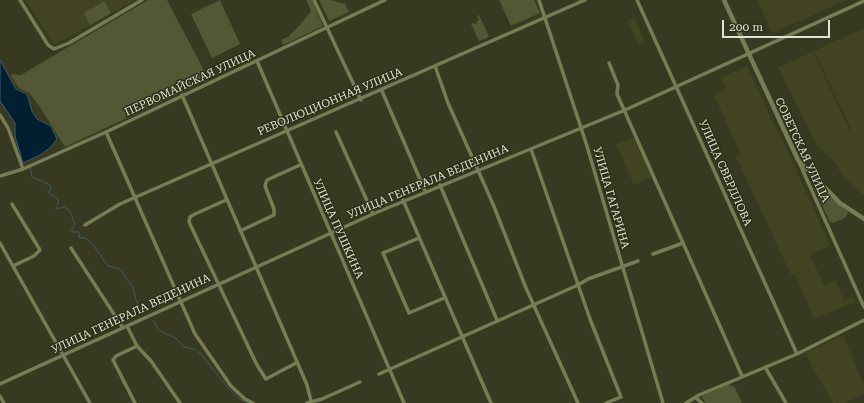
<!DOCTYPE html>
<html>
<head>
<meta charset="utf-8">
<style>
  body { margin:0 }
  #map { position:relative; width:864px; height:403px; overflow:hidden; background:#373a20; font-family:"Roboto Serif",serif }
  canvas { display:block }
  .scale { position:absolute; left:722px; top:20px; width:108px; height:18px; box-sizing:border-box; border:2px solid #e2e4d4; border-top:0; padding-left:5px; font-size:12px; line-height:14px; white-space:nowrap; color:#e2e4d4; -webkit-text-stroke:3px #2d3016; paint-order:stroke }
</style>
</head>
<body>
<div id="map">
<canvas width="864" height="403"></canvas>
<div class="scale">200 m</div>
</div>
<script>
const g = document.querySelector('canvas').getContext('2d');
g.lineJoin = 'round';
function paint(path, color) { g.fillStyle = color; g.fill(path, 'evenodd'); }
const shape = rows => new Path2D(rows.map(r => 'M' + r).join(''));
function trace(path, color, width, dash) { g.strokeStyle = color; g.lineWidth = width; g.lineCap = dash ? 'butt' : 'round'; g.setLineDash(dash || []); g.stroke(path); }
function drawText(font, color, halo, rows, align = 'center') {
  g.font = font + ' "Roboto Serif",serif'; g.lineWidth = 3; g.setLineDash([]); g.textBaseline = 'middle'; g.strokeStyle = halo; g.fillStyle = color; for (const [text, x, y, turn = 0] of rows) {
    g.save(); g.translate(x, y); g.rotate((+turn || 0) * Math.PI / 180); g.textAlign = isNaN(turn) ? turn : align; if (halo) g.strokeText(text, 0, 0); g.fillText(text, 0, 0); g.restore();
  }
}
paint(shape([
  [26,0,135,0,54,45],
  [758,0,847,0,772,33],
  [634,17,645,42,639,45,627,20],
  [864,28,864,195,861,194,841,174,836,164,817,146,778,67,813,52,850,131,852,130,814,51],
  [747,66,779,135,783,141,830,246,810,255,824,285,835,280,844,300,852,296,855,302,814,319,795,274,791,275,736,156,741,154,714,95,726,89,721,78],
  [635,137,652,177,634,185,616,144],
  [843,335,864,386,864,393,844,403,833,403,805,353]
]), '#414322');
paint(shape([
  [148,0,167,0,208,78,208,80,65,147,38,104,29,93,19,88,11,76,12,74,21,75],
  [220,0,240,44,212,58,191,14],
  [306,0,312,0,323,26,283,45,281,40,289,36,298,27,311,11],
  [319,0,331,0,345,4,349,12,329,21],
  [499,0,534,0,540,13,511,26],
  [104,1,111,13,90,25,84,13],
  [479,15,489,37,479,41,471,24,474,23,477,25,476,22,479,20,477,16],
  [818,181,847,211,848,213,845,218,833,223,830,222,813,186,815,183],
  [729,384,735,388,742,403,706,403,702,398,702,396]
]), '#535736');
const water = shape([
  [0,60,16,89,27,94,32,111,37,119,51,126,57,139,51,147,40,155,23,163,15,136,15,123,0,101,0,60]
]);
paint(water, '#001f31');
trace(water, '#445a62', 1);
trace(shape([
  [30,168,32,177,50,185,51,188,49,193,59,200,56,209,64,207,70,211,75,225,72,229,72,232,79,232,79,238,85,238,91,242,108,266,118,268,123,273,133,288,136,300,143,312],
  [153,320,159,330,177,339,184,347,195,349,201,354,227,387,240,399,248,403]
]), '#445a62', 1);
trace(shape([
  [20,0,48,45,54,49,69,43,142,0],
  [314,0,361,100],
  [539,0,586,143,663,403],
  [637,0,797,354],
  [257,61,404,403],
  [609,63,618,85,617,94,742,376],
  [435,66,448,103,493,204,526,288,578,403],
  [382,91,425,191],
  [182,95,307,385,311,401],
  [0,115,8,128,23,169],
  [106,132,195,334,231,386,245,399,253,403],
  [336,132,373,214],
  [531,149,590,319,621,397,606,403],
  [799,162,864,307],
  [0,176,23,169,106,132,385,0],
  [440,185,497,320],
  [226,200,195,214,190,217,189,222,257,365,266,379,296,363],
  [403,200,491,403],
  [12,204,40,250,34,256,13,266],
  [85,225,120,204,585,0],
  [240,231,274,215,274,209,265,186,267,180,300,165],
  [419,238,383,253,409,313,444,298],
  [0,243,90,403],
  [71,248,123,328],
  [653,254,683,243],
  [127,326,137,346,151,361,180,403],
  [765,367,786,403],
  [379,374,578,285,588,279,638,261],
  [0,384,373,214,625,110,864,1],
  [0,396,4,403],
  [696,398,702,403],
  [135,403,113,360,116,356,137,346],
  [307,403,322,399,360,382],
  [686,403,699,395,797,354,864,320]
]), '#787c55', 3.5);
trace(shape([
  [724,0,798,160,840,203,864,219]
]), '#787c55', 4.5);
drawText('11px', '#e2e4d4', '#2d3016', [
  ["ПЕРВОМАЙСКАЯ УЛИЦА",190,83,-25],
  ["РЕВОЛЮЦИОННАЯ УЛИЦА",330,102,-23],
  ["СОВЕТСКАЯ УЛИЦА",802,150,65],
  ["УЛИЦА СВЕРДЛОВА",725,173,66],
  ["УЛИЦА ГЕНЕРАЛА ВЕДЕНИНА",428,182,-23],
  ["УЛИЦА ГАГАРИНА",611,198,74],
  ["УЛИЦА ПУШКИНА",338,229,66],
  ["УЛИЦА ГЕНЕРАЛА ВЕДЕНИНА",131,314,-25]
]);
</script>
</body>
</html>
